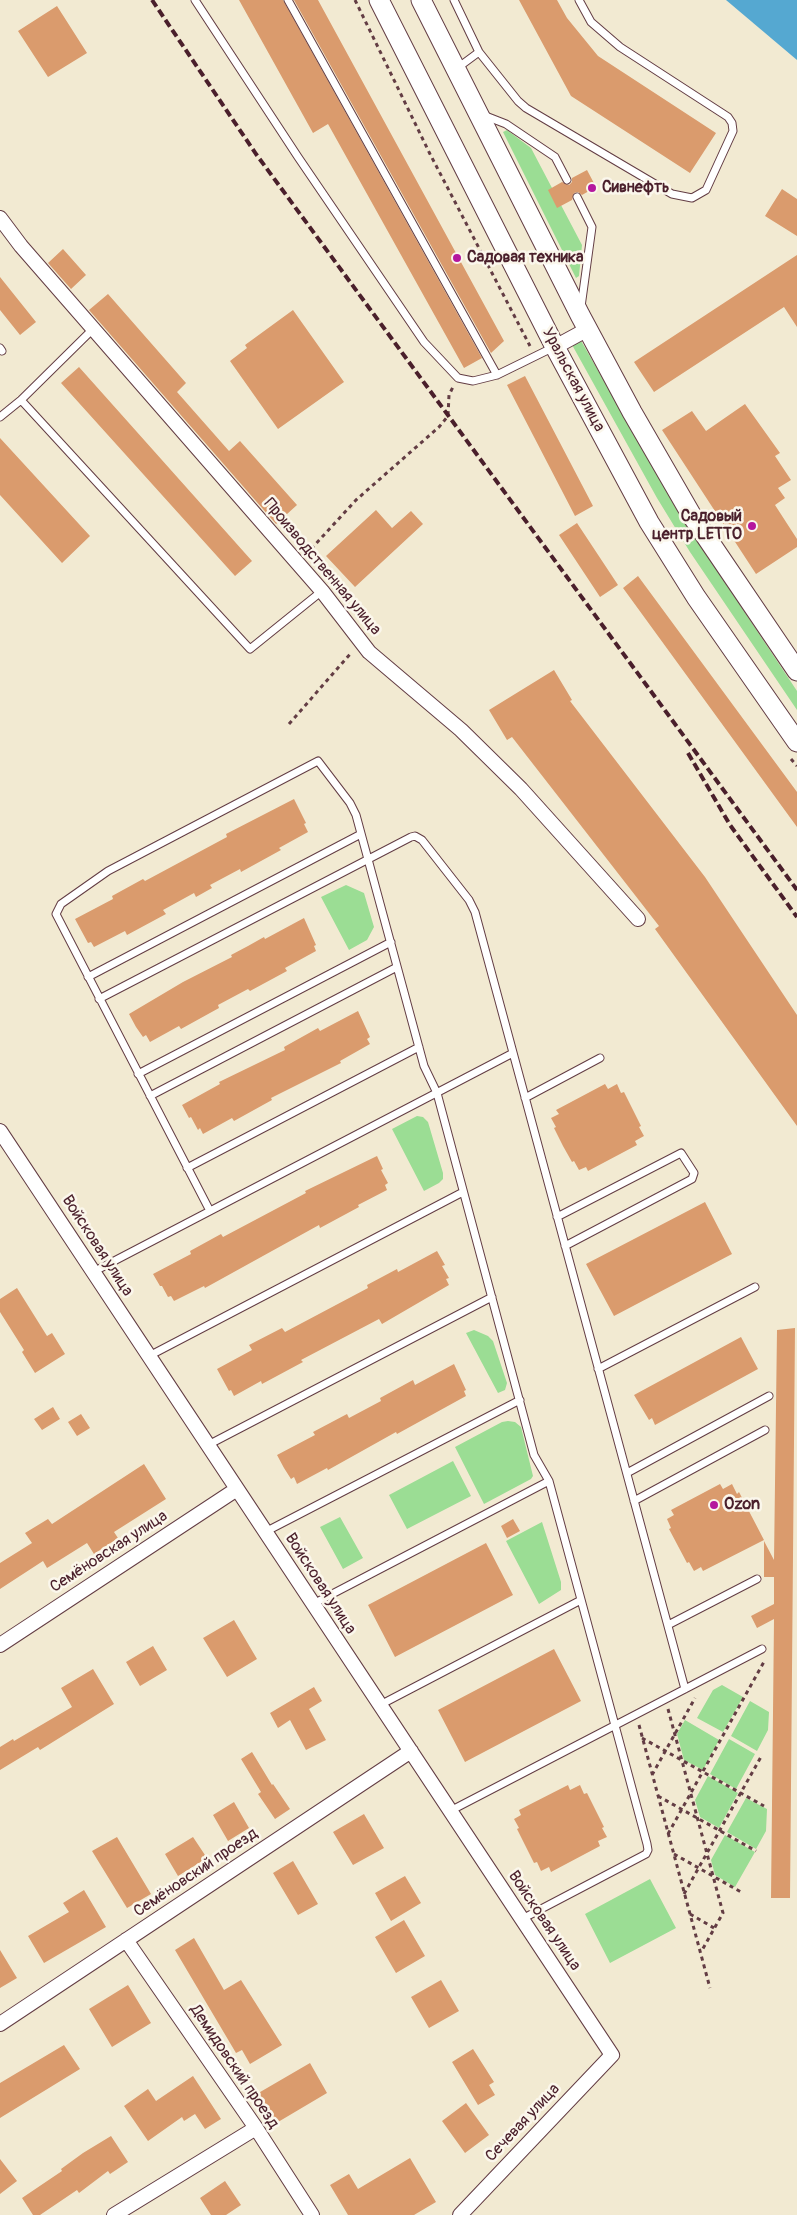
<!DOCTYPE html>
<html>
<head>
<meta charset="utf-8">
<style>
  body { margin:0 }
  canvas { display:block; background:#f2ead2 }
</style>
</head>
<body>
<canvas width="797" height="2215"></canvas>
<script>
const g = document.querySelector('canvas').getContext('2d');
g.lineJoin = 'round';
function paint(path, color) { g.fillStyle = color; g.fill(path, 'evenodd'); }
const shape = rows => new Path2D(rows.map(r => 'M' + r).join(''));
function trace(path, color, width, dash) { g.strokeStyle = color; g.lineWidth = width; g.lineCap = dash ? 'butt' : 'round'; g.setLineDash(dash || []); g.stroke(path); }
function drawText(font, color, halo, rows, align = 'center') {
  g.font = font + ' Pangolin,sans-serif'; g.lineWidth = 5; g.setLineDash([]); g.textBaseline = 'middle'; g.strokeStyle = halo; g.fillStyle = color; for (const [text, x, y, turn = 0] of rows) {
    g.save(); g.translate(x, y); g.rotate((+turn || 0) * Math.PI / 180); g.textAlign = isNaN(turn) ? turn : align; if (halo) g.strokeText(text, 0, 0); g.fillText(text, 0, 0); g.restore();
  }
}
paint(shape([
  [507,130,531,148,582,245,579,276,576,278,503,132],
  [580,339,655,470,716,569,797,691,797,710,690,552,657,498,571,343],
  [346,885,364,893,374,927,367,940,349,950,321,897],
  [417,1116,423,1117,428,1122,443,1173,443,1179,439,1183,424,1191,392,1129],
  [474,1330,488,1336,493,1341,507,1383,505,1390,498,1393,466,1333],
  [508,1421,515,1422,521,1427,533,1476,531,1479,484,1504,455,1447,502,1422],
  [453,1461,471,1496,407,1529,389,1495],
  [340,1517,363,1558,343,1569,320,1527],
  [542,1522,561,1582,561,1590,539,1604,506,1541],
  [722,1685,743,1697,723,1732,697,1718,713,1690],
  [750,1701,769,1712,768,1730,757,1751,731,1736],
  [685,1720,719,1740,703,1770,684,1760,677,1734],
  [729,1739,755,1754,736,1789,710,1774],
  [708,1776,738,1793,719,1828,700,1817,695,1800],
  [746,1798,767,1809,766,1831,756,1849,727,1832],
  [725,1835,755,1852,735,1887,715,1875,711,1860],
  [650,1879,676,1928,610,1963,585,1914]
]), '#9bdd94');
paint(shape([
  [726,0,797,0,797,60]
]), '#55a8d1');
paint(shape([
  [239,0,283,0,482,358,464,368,328,124,313,133],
  [294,0,318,0,504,341,491,353],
  [519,0,557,0,567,18,598,56,716,133,690,173,571,96],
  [57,6,87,53,48,77,18,31],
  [587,170,596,187,582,195,578,192,574,193,572,200,557,208,548,190,562,182,569,185,572,182,572,178],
  [782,189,797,199,797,236,765,216],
  [63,249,86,275,71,289,48,263],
  [797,255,797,327,784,307,654,392,634,362],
  [0,277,36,322,20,335,0,310],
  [108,294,186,383,177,392,229,451,240,441,297,505,276,524,89,310],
  [293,310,344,382,278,429,230,361,247,348,245,345],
  [79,367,252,561,235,576,61,383],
  [525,376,593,506,575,516,507,385],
  [745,404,780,453,775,456,791,480,778,488,785,498,775,505,797,539,797,547,756,574,662,430,692,411,706,431],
  [0,438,90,536,62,563,0,495],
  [376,510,392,528,411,511,423,524,355,587,326,556],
  [577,523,618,585,600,597,559,535],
  [638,576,797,792,797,827,623,588],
  [554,670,572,700,570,701,705,877,797,1015,797,1126,655,929,659,926,512,737,507,740,489,710],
  [294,799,306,823,304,824,308,832,279,848,281,850,241,872,240,869,210,885,212,888,196,897,194,893,163,910,166,914,127,935,125,931,94,947,91,942,88,943,75,919,113,899,112,896,143,879,145,881,227,837,226,834],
  [304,918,316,945,314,946,316,951,285,968,287,971,250,991,248,989,218,1005,219,1008,181,1029,179,1026,150,1042,146,1035,143,1037,136,1027,129,1014,183,982,232,957,231,955,248,946,264,937,265,939],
  [358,1011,370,1037,367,1039,370,1044,340,1061,341,1063,271,1098,272,1100,234,1121,232,1118,203,1134,200,1128,198,1130,191,1117,189,1118,182,1105,220,1084,219,1082,285,1050,284,1047,318,1028,320,1031],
  [605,1084,608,1089,617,1084,621,1093,624,1092,641,1126,639,1127,644,1136,635,1141,637,1145,588,1171,586,1167,579,1170,574,1161,572,1162,563,1146,554,1128,556,1127,551,1118,559,1114,556,1110],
  [377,1156,383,1169,381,1170,388,1183,385,1185,387,1190,358,1205,359,1207,320,1228,319,1225,205,1288,204,1286,174,1301,171,1296,168,1297,162,1286,160,1286,153,1274,191,1254,190,1251,221,1234,223,1237,306,1193,305,1191],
  [705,1202,732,1254,614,1316,586,1264],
  [437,1251,445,1265,442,1266,449,1278,446,1279,449,1285,382,1324,379,1319,301,1360,303,1362,262,1384,261,1381,234,1396,231,1390,229,1391,217,1369,252,1350,249,1345,282,1328,285,1332,368,1288,367,1285,397,1269,398,1272],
  [17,1288,47,1336,52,1333,65,1354,35,1373,22,1352,24,1350,0,1312,0,1299],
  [795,1328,790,1898,771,1898,774,1619,757,1628,751,1616,774,1604,774,1577,764,1577,764,1541,774,1560,777,1330],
  [741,1337,758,1369,655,1425,652,1418,649,1420,634,1395],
  [454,1364,466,1390,464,1391,466,1396,397,1434,396,1432,328,1470,327,1468,297,1484,294,1477,291,1479,284,1468,277,1455,315,1435,313,1432,347,1414,349,1418,381,1401,380,1398,413,1380,415,1385],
  [53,1407,60,1419,42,1430,34,1419],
  [81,1414,90,1428,77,1436,68,1422],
  [144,1464,166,1499,114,1532,118,1538,94,1554,87,1543,47,1568,43,1561,0,1589,0,1563,32,1543,25,1533,48,1519,52,1524],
  [720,1484,723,1489,732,1484,737,1494,739,1492,764,1540,703,1571,701,1567,694,1571,689,1562,687,1563,669,1529,671,1528,667,1519,674,1515,671,1510],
  [513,1519,520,1531,507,1538,501,1526],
  [486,1543,513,1595,395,1657,368,1605],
  [234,1620,257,1659,227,1677,203,1638],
  [153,1646,167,1670,140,1686,126,1662],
  [554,1649,581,1701,465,1762,438,1710],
  [93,1669,114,1704,40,1750,38,1747,0,1770,0,1747,13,1739,14,1741,72,1707,61,1688],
  [314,1687,322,1701,309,1709,326,1740,306,1750,290,1720,278,1728,270,1713],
  [252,1752,272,1785,273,1784,290,1809,275,1819,258,1794,261,1792,241,1759],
  [568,1785,570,1790,580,1785,584,1794,587,1793,604,1827,602,1828,607,1837,598,1841,600,1846,551,1872,549,1867,541,1871,537,1862,534,1863,517,1829,519,1828,514,1819,521,1815,519,1810],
  [234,1802,249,1828,228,1841,213,1815],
  [364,1814,384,1848,353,1865,333,1832],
  [117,1837,151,1894,127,1908,92,1851],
  [193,1837,207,1858,178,1876,165,1854],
  [293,1861,318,1904,298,1915,273,1873],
  [405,1876,421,1903,391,1921,375,1893],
  [84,1890,106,1927,44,1963,28,1936,69,1912,63,1903],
  [404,1920,425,1956,396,1973,375,1937],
  [194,1938,224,1990,241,1980,282,2045,250,2064,242,2050,236,2053,175,1950],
  [0,1950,17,1978,0,1988],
  [441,1980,459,2011,429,2028,411,1997],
  [128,1985,151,2023,112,2047,89,2009],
  [64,2045,80,2069,0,2118,0,2083],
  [473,2049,494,2082,489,2085,495,2095,478,2105,452,2062],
  [310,2063,327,2093,273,2125,255,2095],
  [193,2076,221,2119,205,2129,195,2114,184,2121,182,2117,148,2141,124,2106,148,2089,156,2101],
  [466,2103,489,2135,465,2153,442,2121],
  [111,2136,128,2162,110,2174,108,2171,79,2193,77,2190,40,2215,33,2215,22,2198,62,2171,61,2169,83,2153],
  [410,2158,436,2202,414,2215,348,2215,330,2185,349,2174,358,2189],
  [0,2159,17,2181,0,2194],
  [225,2181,241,2205,226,2215,211,2215,200,2198]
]), '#da9b6d');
const lane = shape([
  [195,0,298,157,424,342,458,378,473,381,497,375,554,347],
  [288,0,497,375],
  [454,0,479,52,456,69],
  [479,52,518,101,526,108,672,194,692,198,706,190,733,131,732,123,728,117,620,47,591,22,579,0],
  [483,115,506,124,555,157,567,180],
  [577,197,592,227,581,307],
  [0,348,2,351],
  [21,400,250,649,322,591],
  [0,417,21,400,93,329],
  [88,977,361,834],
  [99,999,411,837,415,836,422,840,469,900,475,912,685,1689],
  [138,1074,391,942],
  [150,1096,397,967],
  [525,1098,600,1058],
  [187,1168,419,1047],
  [210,1211,56,914,61,904,108,871,318,761,350,803,356,815,424,1066,437,1093,534,1455,549,1481,647,1844,648,1850,646,1854,522,1919],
  [557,1217,681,1153,694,1173,692,1179,565,1246],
  [93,1272,513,1053],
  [149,1356,463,1192],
  [598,1369,755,1287],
  [208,1445,492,1297],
  [627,1473,769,1396],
  [634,1501,765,1430],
  [265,1532,520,1400],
  [313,1604,549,1481],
  [668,1625,757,1579],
  [380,1705,581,1600],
  [450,1811,762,1649]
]);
const street = shape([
  [0,218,21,246,322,591,369,652,461,730,521,789,638,919],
  [555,347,588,329],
  [0,1131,612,2055,460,2215],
  [0,1645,237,1489],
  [126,1940,256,2128,312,2215],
  [0,2024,411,1751],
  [114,2215,256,2128]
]);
const secondary = shape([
  [379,0,555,347,649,522,696,597,797,742],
  [421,0,580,315,632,412,692,516,797,671]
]);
trace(lane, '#633d44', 9);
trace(street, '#633d44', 16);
trace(secondary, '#633d44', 21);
trace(shape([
  [355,0,430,154,530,346],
  [314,557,312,548,356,500,439,427,448,416,449,395,453,387],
  [289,724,351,653],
  [791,759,797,766],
  [668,1709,723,1913,701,1952],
  [639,1725,710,1988],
  [642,1738,764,1806],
  [652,1775,695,1698],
  [658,1796,756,1851],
  [668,1834,765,1660],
  [674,1854,741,1892],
  [684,1894,762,1755],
  [690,1914,714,1928]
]), '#633d44', 3, [4, 4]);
trace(lane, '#fff', 7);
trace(street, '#fff', 14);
trace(secondary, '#fff', 19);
trace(shape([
  [152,0,256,154,797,890],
  [688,753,730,825,797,917]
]), '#4a1f2b', 4, [8, 4]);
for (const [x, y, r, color] of [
  [592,188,5,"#b5179e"],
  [457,258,5,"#b5179e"],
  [752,526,5,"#b5179e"],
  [714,1505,5,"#b5179e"]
]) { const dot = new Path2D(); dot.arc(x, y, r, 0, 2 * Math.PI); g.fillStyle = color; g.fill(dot); trace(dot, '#fbf7ec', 2); }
drawText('bold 16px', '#4a1f2b', '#fbf7ec', [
  ["Сивнефть",602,188],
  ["Садовая техника",467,258],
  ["Садовый",742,517,"right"],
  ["центр LETTO",742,535,"right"],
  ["Ozon",724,1505]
], 'left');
drawText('16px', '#4a1f2b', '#fbf7ec', [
  ["Уральская улица",573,380,62],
  ["Производственная улица",322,567,50],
  ["Войсковая улица",97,1246,57],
  ["Семёновская улица",109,1552,-33],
  ["Войсковая улица",320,1584,57],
  ["Семёновский проезд",196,1873,-34],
  ["Войсковая улица",544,1921,56],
  ["Демидовский проезд",234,2067,56],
  ["Сечевая улица",523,2123,-47]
]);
</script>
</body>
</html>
